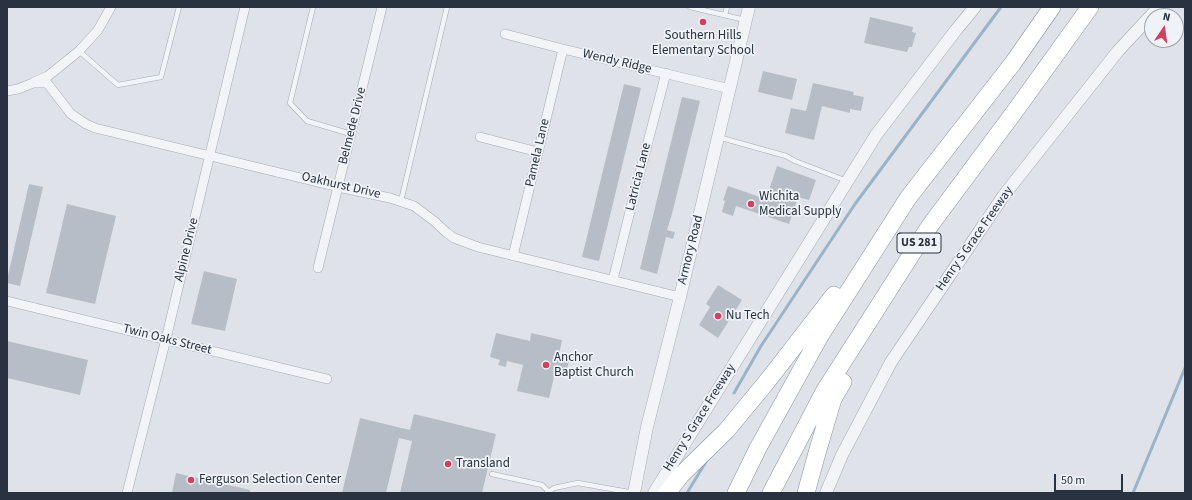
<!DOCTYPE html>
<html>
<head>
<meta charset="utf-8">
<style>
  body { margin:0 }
  #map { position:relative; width:1192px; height:500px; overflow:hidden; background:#dfe3e9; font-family:"Source Sans 3",sans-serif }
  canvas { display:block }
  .frame { position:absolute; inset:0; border:8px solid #283240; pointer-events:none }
  .north { position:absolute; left:1144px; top:8px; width:40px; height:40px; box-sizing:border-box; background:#eff2f6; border:1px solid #9fa5ad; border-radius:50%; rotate:13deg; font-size:11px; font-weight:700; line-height:16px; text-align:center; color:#283240 }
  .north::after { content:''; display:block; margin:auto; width:14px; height:18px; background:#d0415f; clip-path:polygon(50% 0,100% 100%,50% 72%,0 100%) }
  .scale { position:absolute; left:1054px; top:474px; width:69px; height:18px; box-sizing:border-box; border:2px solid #283240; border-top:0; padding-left:5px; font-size:12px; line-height:14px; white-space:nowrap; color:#283240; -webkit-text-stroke:3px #eff2f6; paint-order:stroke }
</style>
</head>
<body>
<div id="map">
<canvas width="1192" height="500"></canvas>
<div class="frame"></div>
<div class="north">N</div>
<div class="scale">50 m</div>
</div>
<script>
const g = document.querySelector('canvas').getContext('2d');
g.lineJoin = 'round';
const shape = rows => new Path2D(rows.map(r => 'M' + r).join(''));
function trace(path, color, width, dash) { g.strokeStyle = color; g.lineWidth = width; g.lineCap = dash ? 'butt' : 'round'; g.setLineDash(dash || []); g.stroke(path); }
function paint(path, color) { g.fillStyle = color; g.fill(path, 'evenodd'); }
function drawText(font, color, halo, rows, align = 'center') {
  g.font = font + ' "Source Sans 3",sans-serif'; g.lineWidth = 3.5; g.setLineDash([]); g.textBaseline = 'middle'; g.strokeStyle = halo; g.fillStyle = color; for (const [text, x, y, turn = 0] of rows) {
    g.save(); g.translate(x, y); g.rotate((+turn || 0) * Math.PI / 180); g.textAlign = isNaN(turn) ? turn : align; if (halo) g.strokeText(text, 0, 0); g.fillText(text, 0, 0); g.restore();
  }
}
trace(shape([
  [734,393,761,346,855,204,1001,7],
  [687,493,707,460],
  [1133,493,1185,368]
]), '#99b3c9', 3);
paint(shape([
  [870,17,913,27,912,32,916,33,912,47,909,47,907,52,864,43],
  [763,71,797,79,792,100,758,92],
  [813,83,854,92,853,95,864,97,861,111,850,109,850,113,822,106,814,140,785,133,791,108,806,111],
  [624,84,641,88,599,261,582,257],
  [682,97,700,101,672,214,667,230,675,232,673,239,666,237,657,274,640,269],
  [777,166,816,180,809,200,798,197,789,224,736,206,733,216,722,212,725,201,723,200,728,186,766,199],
  [29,184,43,187,20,286,7,283,7,280],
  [67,204,116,216,95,304,46,293],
  [204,271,237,279,225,331,191,324],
  [718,285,742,300,718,338,699,325,710,307,706,304],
  [496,333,530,341,531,333,562,340,558,360,569,362,565,375,555,373,549,398,517,391,523,365,507,361,506,367,498,365,500,360,490,357],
  [7,341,88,360,80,395,7,378],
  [414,414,496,434,482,493,400,493,412,441,399,438,386,493,342,493,360,418,410,430],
  [176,473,250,490,250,493,172,493]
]), '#b6bdc6');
const service = shape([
  [313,7,290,103,307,121,351,134],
  [690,7,745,20],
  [725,15,727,7],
  [79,51,118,85,161,77,179,7],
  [718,137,786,156,795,161,847,181],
  [401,201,447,7],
  [492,474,542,485,549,492],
  [547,493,554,488,578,483,634,493]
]);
const minor = shape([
  [505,34,563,49,730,89],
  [34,82,48,76,79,51,98,30,111,7],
  [7,91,18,89,33,83,47,83,71,114,86,124,95,128,338,187,390,198,414,206,434,221,447,233,454,238,478,247,680,297],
  [480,137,538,152],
  [513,256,563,49],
  [318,268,382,7],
  [613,280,634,195,666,73],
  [7,301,327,379],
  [127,493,166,339,245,7]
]);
const tertiary = shape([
  [634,493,647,427,680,297,749,7],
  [654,493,876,135,956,30,975,7],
  [826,493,842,455,891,362,1004,195,1118,51,1159,7]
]);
const motorway = shape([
  [667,493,681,475,727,430,769,379,834,295],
  [736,493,758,448,820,336,908,198,1013,63,1052,7],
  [771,493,825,390,929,227,1018,107,1090,7],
  [806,493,817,453,833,399,843,382]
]);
trace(service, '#a4aab3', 5.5);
trace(minor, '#a4aab3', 10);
trace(tertiary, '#a4aab3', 13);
trace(motorway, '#8692a0', 18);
trace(service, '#f2f4f7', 4.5);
trace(minor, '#f2f4f7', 9);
trace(tertiary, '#f2f4f7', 12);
trace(motorway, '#fff', 17);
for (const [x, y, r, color] of [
  [703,22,4,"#d0415f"],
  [751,204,4,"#d0415f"],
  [718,316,4,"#d0415f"],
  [546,365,4,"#d0415f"],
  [448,464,4,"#d0415f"],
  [191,480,4,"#d0415f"]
]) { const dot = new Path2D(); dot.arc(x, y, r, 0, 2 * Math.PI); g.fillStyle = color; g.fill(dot); trace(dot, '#eff2f6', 1.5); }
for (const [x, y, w] of [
  [919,243,44]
]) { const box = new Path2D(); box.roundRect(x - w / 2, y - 10, w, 20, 3); g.fillStyle = '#eff2f6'; g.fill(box); trace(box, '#283240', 1); }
drawText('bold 12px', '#283240', null, [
  ["US 281",919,243]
]);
drawText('13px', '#283240', '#eff2f6', [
  ["Southern Hills",703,36,"center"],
  ["Elementary School",703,51,"center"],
  ["Wichita",759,197],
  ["Medical Supply",759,212],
  ["Nu Tech",726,316],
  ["Anchor",554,358],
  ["Baptist Church",554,373],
  ["Transland",456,464],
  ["Ferguson Selection Center",199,480]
], 'left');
drawText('13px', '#283240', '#eff2f6', [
  ["Wendy Ridge",617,62,13],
  ["Belmede Drive",353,126,-76],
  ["Pamela Lane",538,153,-77],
  ["Latricia Lane",639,177,-76],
  ["Oakhurst Drive",341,186,13],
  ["Henry S Grace Freeway",975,239,-55],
  ["Alpine Drive",187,250,-76],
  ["Armory Road",691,250,-76],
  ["Twin Oaks Street",167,340,14],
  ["Henry S Grace Freeway",700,418,-58]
]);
</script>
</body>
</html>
